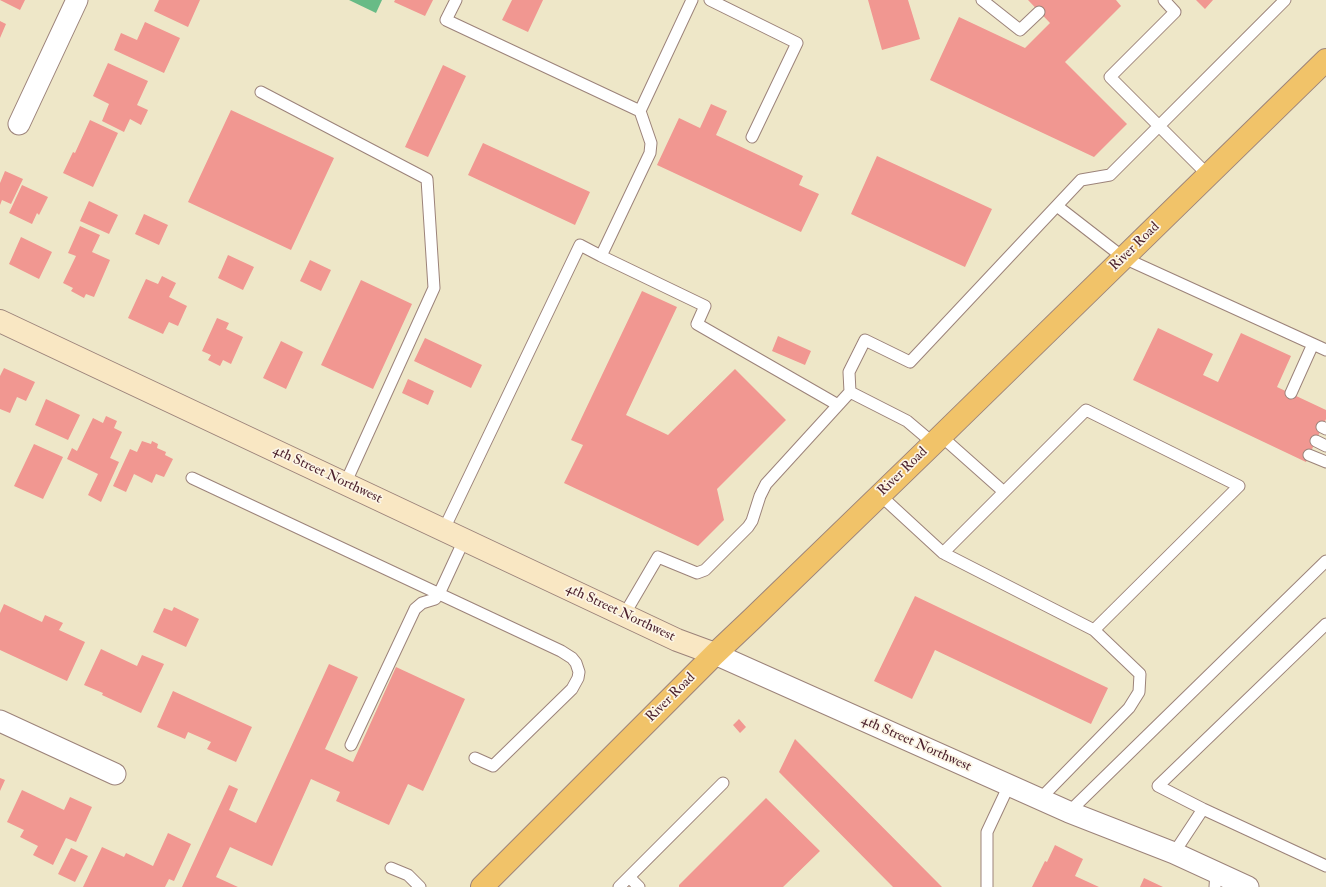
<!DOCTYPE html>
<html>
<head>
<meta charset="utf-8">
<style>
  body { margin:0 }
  canvas { display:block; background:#eee7c8 }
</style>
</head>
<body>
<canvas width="1326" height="887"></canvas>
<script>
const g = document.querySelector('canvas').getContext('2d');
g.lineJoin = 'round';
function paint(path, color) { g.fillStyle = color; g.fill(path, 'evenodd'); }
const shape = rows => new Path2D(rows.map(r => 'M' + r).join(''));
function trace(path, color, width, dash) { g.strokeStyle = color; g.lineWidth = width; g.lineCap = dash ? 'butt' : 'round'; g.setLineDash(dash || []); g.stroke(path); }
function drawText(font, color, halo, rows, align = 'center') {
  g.font = font + ' "IM FELL Double Pica",serif'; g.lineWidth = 3.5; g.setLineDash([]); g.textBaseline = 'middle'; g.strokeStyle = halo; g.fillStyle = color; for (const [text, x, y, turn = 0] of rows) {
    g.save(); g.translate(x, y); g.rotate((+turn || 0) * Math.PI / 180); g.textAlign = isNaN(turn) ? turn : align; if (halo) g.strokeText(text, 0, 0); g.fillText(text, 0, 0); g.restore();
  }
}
paint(shape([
  [349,0,382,0,376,13]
]), '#68bb86');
paint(shape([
  [0,0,25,0,20,10],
  [159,0,200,0,188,27,154,11],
  [395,0,433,0,425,16,394,2],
  [512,0,543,0,528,32,502,20],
  [868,0,908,0,920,39,882,50],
  [1028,0,1116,0,1121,6,1065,62,1127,124,1094,157,930,80,959,17,1025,48,1050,23],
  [1196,0,1213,0,1205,9],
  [0,21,6,24,0,38],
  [145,22,180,38,164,73,114,50,121,33,137,40],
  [108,63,148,81,137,105,148,110,141,125,130,119,124,132,102,121,109,104,93,96],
  [443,65,466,76,428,157,405,147],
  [711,104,727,111,716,135,803,176,799,185,819,194,801,232,657,165,679,118,700,128],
  [231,110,334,158,291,250,188,202],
  [90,120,118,133,93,187,63,173,73,152,75,153],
  [483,143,590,192,575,225,468,175],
  [877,156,992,209,965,267,851,214],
  [5,171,23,179,11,204,2,200,0,205,0,183],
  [22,185,48,197,39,215,37,213,32,224,9,213],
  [89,201,118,215,109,234,80,221],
  [144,214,168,225,159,245,135,234],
  [80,226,100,235,92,252,110,260,94,297,86,294,84,298,71,291,73,288,63,283,76,256,68,253],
  [21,237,52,252,39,279,9,264],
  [228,255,254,267,243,290,218,278],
  [310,260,331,270,321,291,300,281],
  [162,276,176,283,169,297,187,306,178,326,169,322,163,334,128,318,146,279,158,284],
  [361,280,412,304,373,389,321,365],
  [642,291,677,307,626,415,668,435,735,369,786,420,717,489,724,520,698,546,564,483,583,445,571,440],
  [217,318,229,323,226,329,243,337,231,364,223,360,220,366,208,360,211,355,202,351],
  [1158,328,1213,354,1203,375,1218,382,1241,333,1291,356,1277,387,1326,410,1326,419,1306,462,1133,380],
  [778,336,811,351,805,365,772,351],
  [425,338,482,365,471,388,414,361],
  [281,341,303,352,286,389,263,378],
  [4,368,35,382,26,401,17,397,10,413,0,409,0,376],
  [408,379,434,391,428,405,402,393],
  [46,399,80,415,68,440,35,425],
  [106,416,117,421,114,428,122,432,110,458,119,462,101,502,88,495,98,474,67,459,72,448,77,451,93,418,103,423],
  [142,441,151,444,152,441,158,444,157,448,166,452,165,455,173,459,164,477,156,474,152,483,134,474,126,492,113,486,130,449,137,452],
  [34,444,63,457,43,499,14,486],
  [915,596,1108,688,1091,724,935,650,912,699,874,681],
  [4,604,42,622,45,615,63,623,59,630,85,642,67,681,0,650,0,613],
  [174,607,199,619,186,647,153,632,164,608,172,611],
  [101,649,137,666,142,655,164,664,141,713,102,695,103,693,84,685],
  [329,664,358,677,325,749,353,762,396,667,465,699,423,791,408,784,389,825,336,801,340,792,311,779,272,866,230,847,216,877,238,887,182,887,229,785,238,789,229,810,256,823],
  [173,691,252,727,236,762,207,749,211,742,188,732,185,739,157,727],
  [739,719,746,727,740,733,733,725],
  [795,739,942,887,893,887,779,772],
  [0,778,5,780,0,791],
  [22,790,64,810,70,797,92,807,76,842,66,838,53,865,33,855,38,846,20,837,24,830,7,822],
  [766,798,820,851,783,887,679,887,679,885],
  [168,833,191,844,174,881,169,879,165,887,83,887,102,847,124,857,126,853,153,866],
  [1055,845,1083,859,1075,876,1099,887,1032,887,1045,861,1047,862],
  [71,848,88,856,75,882,58,874],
  [1144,878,1163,887,1140,887]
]), '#f19791');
const service = shape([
  [456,0,446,20,640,111,692,0],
  [710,0,797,43,752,137],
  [982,0,1020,30,1039,12],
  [1164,0,1175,12,1110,77,1208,175],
  [261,92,427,179,434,288,345,484],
  [640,111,651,143,650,153,601,256,705,306,697,324,838,405],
  [1057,206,1124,258,1326,350],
  [850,392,849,372,865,340,910,362,1081,180,1110,175,1285,0],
  [1291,393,1313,344],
  [1322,427,1326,429],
  [941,436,1004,492],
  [1316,441,1326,446],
  [1309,455,1326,462],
  [192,478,561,651,572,658,576,663,579,672,578,678,572,689,493,766,475,758],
  [880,495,943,553,1094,630,1140,674,1139,692,1129,708,1040,799],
  [444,529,580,245,601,256],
  [943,553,1086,410,1239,486,1094,630],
  [624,615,658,557,697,573,705,570,748,527,752,521,760,496,766,484,850,392,907,421,933,443],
  [1326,624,1158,786,1203,809,1326,866],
  [351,745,415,609,422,603,435,599,439,594,464,540],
  [1069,812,1326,561],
  [1174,853,1203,809],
  [391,868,408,875,420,887],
  [629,877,639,887],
  [619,887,723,783],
  [987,887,987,832,1009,785],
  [1215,887,1216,872]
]);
const minor = shape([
  [19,124,77,0],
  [715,654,1069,812,1174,853,1248,887],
  [0,721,115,774]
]);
const secondary = shape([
  [0,321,677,640,715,654]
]);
const primary = shape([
  [482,887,715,654,752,619,941,436,1326,60]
]);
trace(service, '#9c837a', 13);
trace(minor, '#9c837a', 23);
trace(secondary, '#9c837a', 24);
trace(primary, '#9c837a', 24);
trace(service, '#fff', 11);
trace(minor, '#fff', 21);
trace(secondary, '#f9e7c3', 22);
trace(primary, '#f1c369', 22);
drawText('14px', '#4a1f2b', '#fcf5e5', [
  ["River Road",1135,247,-44],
  ["River Road",903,472,-44],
  ["4th Street Northwest",327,475,25],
  ["4th Street Northwest",620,613,25],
  ["River Road",671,698,-45],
  ["4th Street Northwest",916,744,24]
]);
</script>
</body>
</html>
